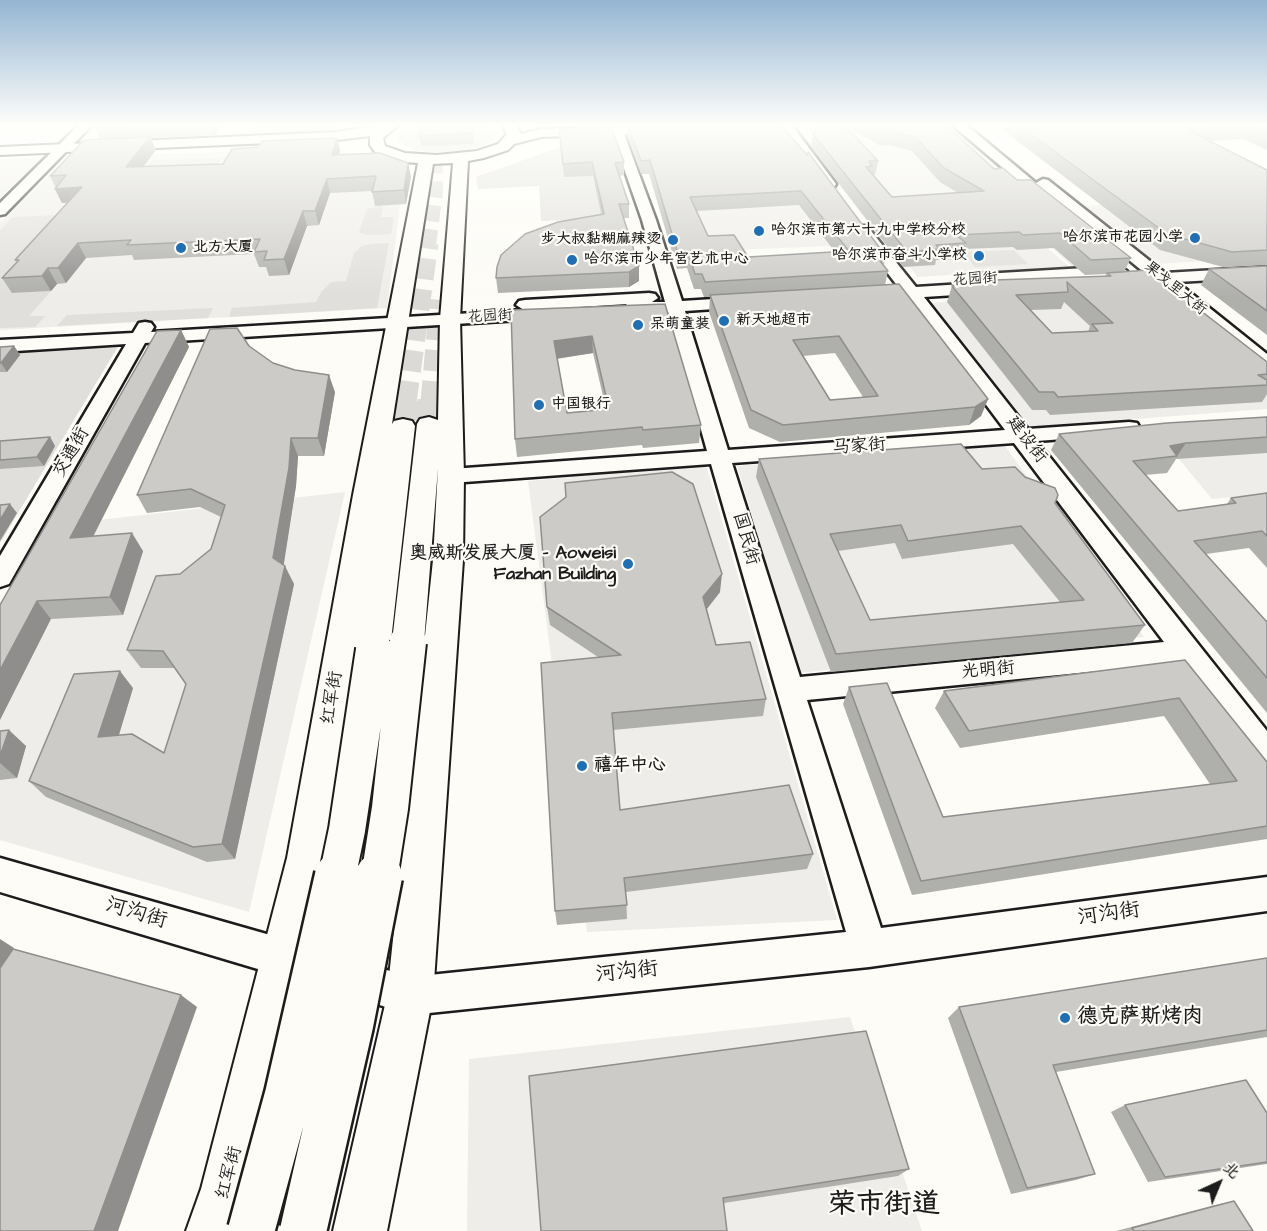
<!DOCTYPE html>
<html>
<head>
<meta charset="utf-8">
<style>
  body { margin:0 }
  #map { position:relative; width:1267px; height:1231px; overflow:hidden; background:#fdfcf7; font-family:"Architects Daughter","LXGW WenKai TC",sans-serif }
  canvas { display:block }
  .north { position:absolute; left:1189px; top:1153px; width:60px; height:60px; -webkit-text-stroke:4px #fdfcf7; paint-order:stroke; rotate:44deg; font-size:16px; font-weight:700; line-height:24px; text-align:center; color:#1c1c1c }
  .north::after { content:''; display:block; margin:auto; width:21px; height:27px; background:#1c1c1c; clip-path:polygon(50% 0,100% 100%,50% 72%,0 100%) }
</style>
</head>
<body>
<div id="map">
<canvas width="1267" height="1231"></canvas>
<div class="north">北</div>
</div>
<script>
const g = document.querySelector('canvas').getContext('2d');
g.lineJoin = 'round';
function paint(path, color) { g.fillStyle = color; g.fill(path, 'evenodd'); }
const shape = rows => new Path2D(rows.map(r => 'M' + r).join(''));
function trace(path, color, width, dash) { g.strokeStyle = color; g.lineWidth = width; g.lineCap = dash ? 'butt' : 'round'; g.setLineDash(dash || []); g.stroke(path); }
function drawText(font, color, halo, rows, align = 'center') {
  g.font = font + ' "Architects Daughter","LXGW WenKai TC",sans-serif'; g.lineWidth = 4.5; g.setLineDash([]); g.textBaseline = 'middle'; g.strokeStyle = halo; g.fillStyle = color; for (const [text, x, y, turn = 0] of rows) {
    g.save(); g.translate(x, y); g.rotate((+turn || 0) * Math.PI / 180); g.textAlign = isNaN(turn) ? turn : align; if (halo) g.strokeText(text, 0, 0); g.fillText(text, 0, 0); g.restore();
  }
}
paint(shape([
  [848,124,950,124,1121,265,1074,268,1033,231,882,240,792,127],
  [335,148,404,174,387,308,0,330,0,222,69,157],
  [49,157,0,201,0,159],
  [798,189,808,217,831,246,707,251,683,196],
  [1234,198,1267,257,1156,264,1082,206],
  [1033,236,1070,267,918,277,892,246],
  [1143,290,1267,393,1267,409,1029,427,930,303],
  [1267,428,1267,494,1212,499,1159,435],
  [1005,446,1144,637,798,673,737,466],
  [706,465,837,920,587,932,528,481],
  [345,492,249,912,0,840,0,620,55,525],
  [850,1017,922,1231,467,1231,469,1059]
]), '#eeede9');
paint(shape([
  [255,124,332,124,337,127,328,131,308,133,260,134,248,132,248,129],
  [418,124,487,124,497,132,496,137,489,143,478,147,463,151,429,152,414,150,398,141,398,136,403,131],
  [560,147,561,151,592,170,602,219,541,221,539,186,478,189,476,177],
  [222,158,211,175,136,179,153,160],
  [383,206,381,217,394,217,391,234,367,235,359,232,367,209],
  [58,215,13,293,51,291,29,316,45,316,35,327,0,328,0,230,13,217],
  [389,243,377,308,229,317,232,308,316,302,322,291,331,282,346,281,354,253,362,246,371,244],
  [1014,250,1028,264,975,267,962,252],
  [213,308,208,318,57,326,67,315],
  [119,345,0,543,0,352]
]), '#e0dfdb');
trace(shape([
  [428,245,435,191,434,124]
]), '#dbdad6', 16, [16, 8]);
trace(shape([
  [406,402,428,243],
  [431,402,440,300]
]), '#dbdad6', 21, [21, 10]);
trace(shape([
  [429,424,431,400],
  [403,426,406,400]
]), '#dbdad6', 27, [27, 14]);
const secondary = shape([
  [80,124,93,124,5,214,0,215,0,203,80,124],
  [779,124,791,124,836,184,834,187,824,187,779,124],
  [951,124,965,124,1036,183,1043,179,1048,180,1165,273,1267,267,1267,277,1177,282,1267,354,1267,369,1260,367,1157,283,1121,285,1113,280,1117,276,990,284,995,288,993,292,987,293,924,297,1028,429,1129,422,1137,423,1140,428,1137,433,1129,434,1037,441,1267,731,1267,768,1256,765,1179,663,807,700,881,928,1267,877,1267,911,869,967,410,1015,334,990,328,977,334,964,347,958,410,977,846,932,711,464,451,483,443,481,440,476,443,471,451,469,707,451,668,312,630,314,624,313,621,309,627,304,548,309,556,314,553,318,145,343,9,584,0,587,0,556,126,344,0,352,0,340,133,333,139,323,145,322,151,323,154,327,151,332,524,310,516,305,519,301,525,300,649,293,655,294,658,298,652,302,665,302,642,220,611,131,617,127,623,131,656,220,682,301,745,297,751,298,754,302,751,306,745,307,685,311,728,450,1005,430,906,298,864,299,861,295,864,291,899,288,854,229,857,226,867,226,916,287,963,284,958,280,966,275,1119,266,1127,271,1123,275,1146,274,1061,204,1054,208,1049,207,951,124],
  [1014,443,1164,642,800,677,732,463,1014,443],
  [0,858,298,943,311,949,317,962,311,975,298,981,0,892,0,858]
]);
const primary = shape([
  [383,124,400,124,383,138,385,146,405,153,437,155,477,151,498,144,507,134,502,124,516,124,521,134,541,129,669,125,676,129,669,133,541,137,514,144,508,150,484,158,468,161,460,319,464,476,463,560,433,996,387,1231,333,1231,387,996,433,560,438,468,424,642,419,651,408,654,397,651,392,642,417,424,420,419,429,417,438,420,440,319,453,163,433,164,392,424,394,421,403,419,412,421,415,426,390,650,386,659,374,663,362,659,358,650,327,858,253,1189,240,1231,186,1231,201,1189,287,858,353,495,418,163,403,162,375,152,370,145,370,136,337,140,0,155,0,147,337,132,383,124]
]);
trace(secondary, '#1c1c1c', 5);
trace(primary, '#1c1c1c', 4);
paint(secondary, '#fdfcf7');
paint(primary, '#fdfcf7');
const primaryBridgeFar1 = shape([
  [337,878,347,830,374,650],
  [379,878,390,808,408,642]
]);
const primaryBridge = shape([
  [251,1231,288,1095,338,876],
  [303,1231,350,1025,379,876]
]);
trace(primaryBridgeFar1, '#1c1c1c', 40, []);
trace(primaryBridge, '#1c1c1c', 51, []);
trace(primaryBridgeFar1, '#fdfcf7', 36);
trace(primaryBridge, '#fdfcf7', 46);
paint(shape([
  [97,124,223,124,215,135,151,138,156,150,143,167,223,164,258,147,337,138,340,151,339,155,408,163,411,177,406,204,375,206,372,191,330,193,319,225,307,226,289,275,269,276,266,267,259,267,254,254,134,260,132,255,86,258,66,283,57,284,51,291,12,293,2,278,17,262,15,260,67,203,62,203,55,189,56,188,50,176,100,139,94,127],
  [421,124,474,124,474,144,421,146,419,136],
  [610,124,624,162,624,175,619,176,629,204,629,218,624,218,639,281,629,287,498,293,496,278,601,214,593,176,564,177,559,130,610,127],
  [627,124,780,124,885,255,884,265,888,271,885,285,988,399,981,416,969,425,780,442,749,428,709,312,710,297,704,297,701,289,694,289,687,268,677,269,649,174,641,174,627,136],
  [799,205,835,252,748,257,708,236,697,211],
  [835,353,863,397,830,400,803,356],
  [843,124,940,124,994,169,1017,180,1131,258,1124,272,1267,362,1267,394,1262,402,1050,415,1046,410,1032,410,947,302,952,286,964,284,965,281,1105,276,1106,274,1085,275,1054,248,1017,250,1013,247,964,249,961,259,936,260,935,265,903,267,811,147,813,134,878,161,875,175,873,175,892,197,958,193,940,182,912,151,890,145,879,145],
  [1064,302,1090,326,1088,332,1052,333,1031,310,1061,309],
  [1005,124,1267,124,1267,150,1243,139,1210,141,1267,170,1267,265,1223,267,1160,250,1003,130],
  [1267,266,1267,335,1201,285,1209,269],
  [665,304,701,425,699,443,643,448,642,445,517,457,515,439,511,310],
  [593,353,606,409,567,413,557,358],
  [181,330,189,347,93,537,143,551,123,615,51,619,0,605],
  [14,346,20,355,7,372,0,372,0,347],
  [249,346,273,363,335,392,324,456,298,456,296,486,283,565,294,584,235,859,207,862,46,797,29,781,133,688,119,735,164,753,186,684,175,668,141,668,127,650,180,574,211,549,221,517,200,507,147,513,137,495],
  [1267,417,1267,453,1176,459,1167,473,1145,475,1178,511,1227,504,1231,498,1267,493,1267,568,1249,548,1206,554,1266,621,1267,621,1267,713,1051,450,1059,434],
  [50,437,55,446,44,466,0,469,0,441],
  [759,459,982,469,1025,477,1055,503,1145,625,1132,643,831,672,756,477],
  [895,543,902,559,1013,544,1060,602,870,620,838,551],
  [720,592,707,609,716,645,766,699,763,716,613,730,620,810,813,854,807,869,626,892,627,919,557,925,555,911,598,657,550,625,547,607],
  [1185,660,1267,762,1267,839,912,895,843,704,849,687,943,817,1210,784,1164,716,960,748,935,708,944,691],
  [0,731,26,746,17,778,0,780],
  [1267,958,1267,1037,1056,1072,1095,1174,1076,1180,1011,1194,948,1018,959,1007],
  [529,1076,909,1169,898,1176,724,1203],
  [1125,1105,1267,1113,1267,1164,1148,1182,1111,1112],
  [1234,1201,1253,1231,1116,1231,1215,1205]
]), '#afafac');
paint(shape([
  [211,124,223,124,215,135],
  [150,137,156,150,132,181,126,167],
  [337,138,340,151,335,169,332,155],
  [408,163,411,177,406,204,404,190],
  [327,179,330,193,319,225,315,211],
  [82,187,88,201,62,203,55,189],
  [303,211,307,226,289,275,284,259],
  [78,243,86,258,66,283,58,268],
  [639,266,639,281,629,287,629,272],
  [48,268,57,284,51,291,42,276],
  [181,330,189,347,83,556,70,538],
  [592,336,593,353,556,359,554,341],
  [14,346,20,355,7,372,1,363],
  [329,375,335,392,324,456,318,438],
  [988,399,981,416,969,425,975,407],
  [50,437,55,446,44,466,37,457],
  [291,438,298,456,296,486,282,576,273,558],
  [1186,443,1177,456,1170,446],
  [10,504,17,513,0,541,0,520],
  [132,533,143,551,123,615,110,597],
  [285,566,294,584,235,859,222,844],
  [722,574,720,592,702,615,703,597],
  [37,601,51,619,0,720,0,670],
  [120,671,133,688,113,754,98,737],
  [9,730,26,746,17,778,0,763,0,756],
  [0,939,14,948,9,954,11,956,0,968],
  [181,995,197,1007,118,1231,94,1231]
]), '#8f8e8c');
const building = shape([
  [97,124,164,124,94,127,97,124],
  [421,124,473,124,473,133,419,136,421,124],
  [610,124,624,162,615,163,629,204,619,204,639,266,629,272,496,278,497,267,501,255,525,234,558,222,604,214,592,162,563,164,559,130,611,127,610,124],
  [627,124,780,124,807,155,808,152,885,255,880,255,885,261,880,261,888,271,705,282,702,274,695,274,688,253,678,254,650,160,641,161,627,124],
  [801,191,849,251,748,257,734,235,708,236,690,197,801,191],
  [818,124,843,124,878,161,869,161,872,166,866,167,892,197,984,191,944,168,915,137,893,132,881,132,868,124,940,124,948,127,994,169,1003,168,1017,180,1031,180,1131,258,1091,260,1060,233,1023,235,1019,232,956,235,966,243,936,245,939,249,907,252,813,134,818,124],
  [1017,124,1184,124,1193,129,1188,130,1267,170,1267,250,1232,252,1167,234,1017,124],
  [1209,124,1267,124,1267,134,1250,126,1215,128,1209,124],
  [150,137,126,167,223,164,232,149,258,147,262,141,337,138,332,155,380,153,408,163,404,190,372,192,376,176,327,179,315,211,303,211,284,259,264,260,267,251,254,252,260,239,127,245,131,240,78,243,58,268,48,268,42,276,2,278,19,260,15,260,82,187,55,189,66,175,50,176,84,140,150,137],
  [1267,266,1267,311,1209,269,1267,266],
  [1148,270,1267,362,1267,374,1258,375,1267,380,1267,385,1058,397,1054,392,1039,392,952,286,968,284,965,281,1111,276,1107,273,1148,270],
  [1067,282,1113,323,1092,324,1098,331,1052,333,1016,295,1068,292,1067,282],
  [899,284,988,399,975,407,783,425,751,410,710,295,899,284],
  [839,336,878,396,830,400,793,340,839,336],
  [665,304,701,425,643,430,642,427,515,439,511,310,665,304],
  [592,336,609,409,567,413,554,341,592,336],
  [237,328,249,346,273,363,295,370,329,375,318,438,291,438,289,468,273,558,285,566,222,844,193,847,29,781,74,674,120,671,98,737,132,734,164,753,186,684,163,651,127,650,156,576,180,574,211,549,225,505,191,489,137,495,210,329,237,328],
  [181,330,70,538,132,533,110,597,37,601,0,670,0,605,157,331,181,330],
  [14,346,1,363,0,363,0,347,14,346],
  [1267,417,1267,437,1186,443,1170,446,1177,456,1133,461,1178,511,1236,503,1231,498,1267,493,1267,536,1262,531,1194,541,1266,621,1267,621,1267,678,1059,434,1167,423,1267,417],
  [50,437,37,457,0,460,0,441,50,437],
  [961,444,982,469,1015,467,1025,477,1055,488,1058,495,1055,503,1145,625,836,654,759,459,961,444],
  [901,525,908,541,1021,526,1084,600,870,620,830,534,901,525],
  [672,472,693,484,722,574,703,597,716,645,750,642,766,699,612,713,620,810,789,785,813,854,624,878,627,905,555,911,541,663,621,655,547,607,540,517,566,497,565,483,672,472],
  [10,504,0,520,0,505,10,504],
  [1185,660,1267,762,1267,826,921,881,849,687,887,683,943,817,1237,781,1179,698,969,731,944,691,1185,660],
  [9,730,0,756,0,731,9,730],
  [13,949,181,995,94,1231,0,1231,0,968,13,949],
  [1267,958,1267,1030,1053,1065,1095,1174,1027,1188,959,1007,1267,958],
  [866,1031,909,1169,723,1198,727,1231,541,1231,529,1076,866,1031],
  [1246,1080,1267,1113,1267,1162,1165,1177,1125,1105,1246,1080],
  [1234,1201,1253,1231,1134,1231,1132,1228,1234,1201]
]);
paint(building, '#cccbc8');
trace(building, '#8f8e8c', 1.5);
const sky = g.createLinearGradient(0, 0, 0, 297);
sky.addColorStop(0, '#94b5d2');
sky.addColorStop(0.42, '#fefefb');
sky.addColorStop(1, '#fefefb00');
g.fillStyle = sky;
g.fillRect(0, 0, 1267, 297);
for (const [x, y, r, color] of [
  [759,231,6,"#1f6fb2"],
  [1195,238,6,"#1f6fb2"],
  [673,240,6,"#1f6fb2"],
  [181,248,6,"#1f6fb2"],
  [979,256,6,"#1f6fb2"],
  [572,260,6,"#1f6fb2"],
  [724,321,6,"#1f6fb2"],
  [638,325,6,"#1f6fb2"],
  [539,405,6,"#1f6fb2"],
  [628,564,6,"#1f6fb2"],
  [582,766,6,"#1f6fb2"],
  [1065,1018,6,"#1f6fb2"]
]) { const dot = new Path2D(); dot.arc(x, y, r, 0, 2 * Math.PI); g.fillStyle = color; g.fill(dot); trace(dot, '#fdfcf7', 2); }
drawText('bold 15px', '#1c1c1c', '#fdfcf7', [
  ["哈尔滨市第六十九中学校分校",771,231],
  ["哈尔滨市花园小学",1183,238,"right"],
  ["步大叔黏糊麻辣烫",661,240,"right"],
  ["北方大厦",193,248],
  ["哈尔滨市奋斗小学校",967,256,"right"],
  ["哈尔滨市少年宫艺术中心",584,260],
  ["新天地超市",736,321],
  ["呆萌童装",650,325],
  ["中国银行",551,405]
], 'left');
drawText('15px', '#1c1c1c', '#fdfcf7', [
  ["花园街",975,280,-3],
  ["果戈里大街",1175,289,39],
  ["花园街",490,317,-3]
]);
drawText('18px', '#1c1c1c', '#fdfcf7', [
  ["建设街",1026,440,52],
  ["马家街",859,447,-4],
  ["交通街",72,453,-60],
  ["国民街",745,539,74],
  ["光明街",988,671,-5],
  ["红军街",333,698,-81],
  ["红军街",230,1173,-75]
]);
drawText('bold 18px', '#1c1c1c', '#fdfcf7', [
  ["奥威斯发展大厦 - Aoweisi",616,554],
  ["Fazhan Building",616,575],
  ["禧年中心",594,766,"left"]
], 'right');
drawText('21px', '#1c1c1c', '#fdfcf7', [
  ["河沟街",136,914,16],
  ["河沟街",1109,915,-8],
  ["河沟街",627,973,-6]
]);
drawText('bold 21px', '#1c1c1c', '#fdfcf7', [
  ["德克萨斯烤肉",1077,1018]
], 'left');
drawText('bold 28px', '#1c1c1c', '#fdfcf7', [
  ["荣市街道",884,1206]
]);
</script>
</body>
</html>
